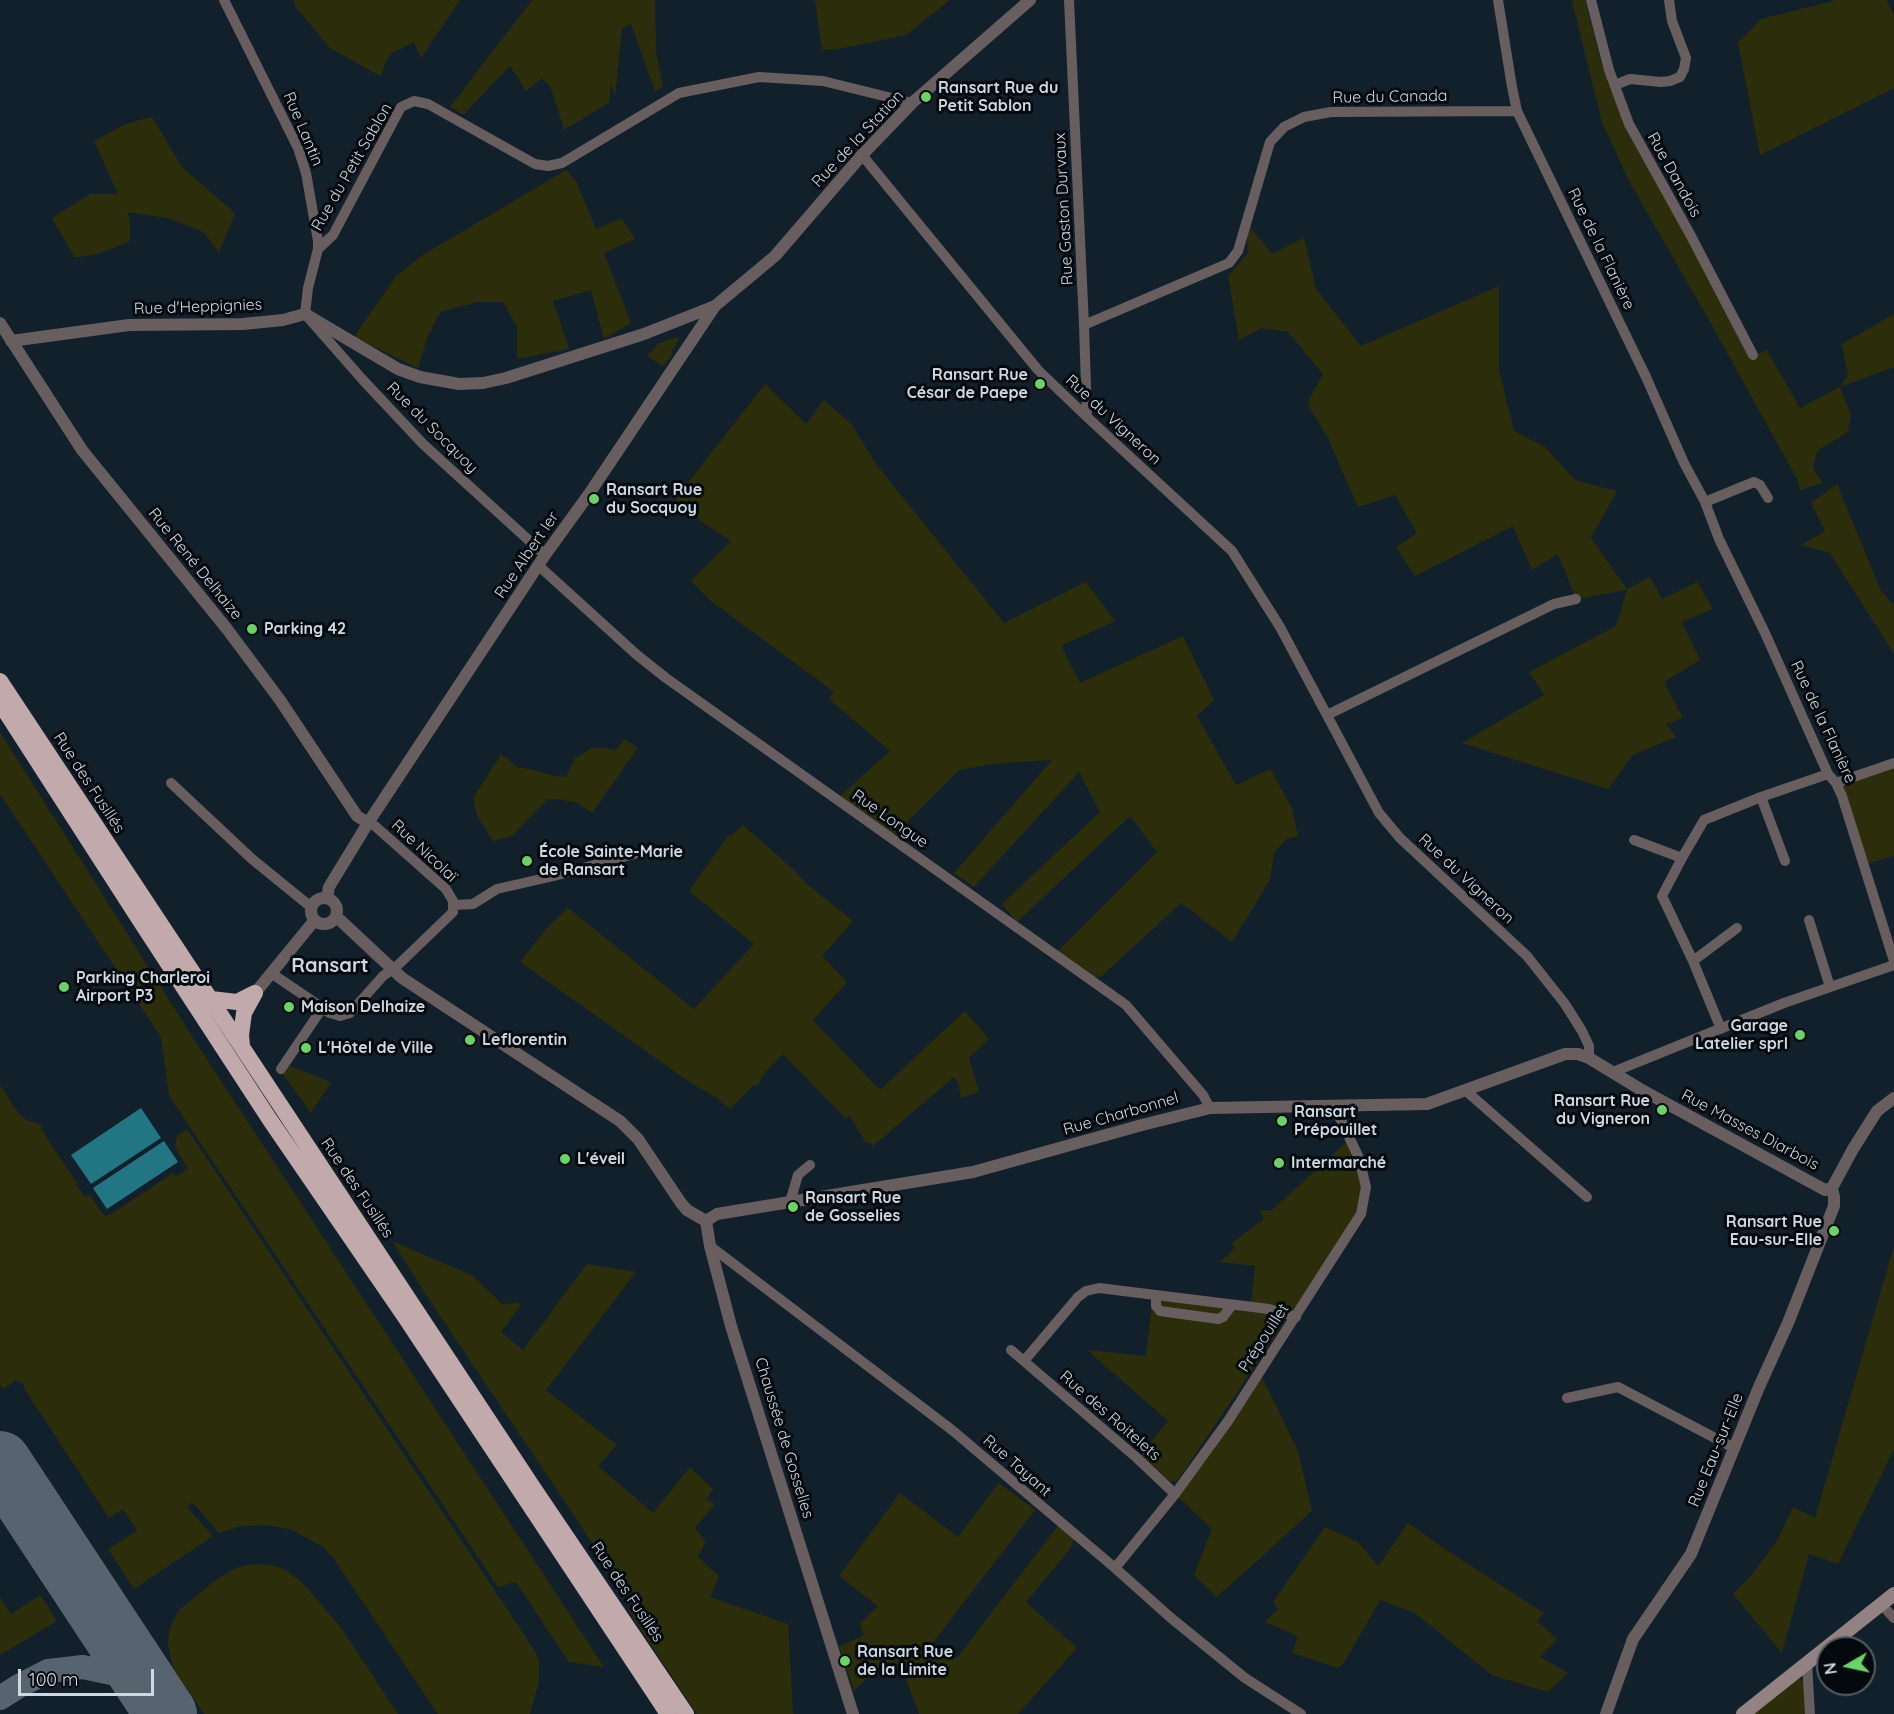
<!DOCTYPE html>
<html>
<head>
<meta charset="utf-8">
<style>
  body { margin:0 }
  #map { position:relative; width:1894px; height:1714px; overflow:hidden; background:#12202c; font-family:Quicksand,sans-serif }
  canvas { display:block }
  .north { position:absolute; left:1816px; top:1636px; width:60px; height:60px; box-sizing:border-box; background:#04090e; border:2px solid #555c62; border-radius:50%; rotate:261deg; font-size:16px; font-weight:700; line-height:24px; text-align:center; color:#cfd8e0 }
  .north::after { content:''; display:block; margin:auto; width:21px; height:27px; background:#68d465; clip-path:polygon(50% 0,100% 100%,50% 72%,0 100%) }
  .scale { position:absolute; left:18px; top:1669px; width:136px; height:27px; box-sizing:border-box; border:3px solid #cfd8e0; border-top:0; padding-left:8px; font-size:18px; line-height:21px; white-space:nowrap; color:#cfd8e0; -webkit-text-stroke:4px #04090e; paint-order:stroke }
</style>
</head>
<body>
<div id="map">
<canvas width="1894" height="1714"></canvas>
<div class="north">N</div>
<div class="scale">100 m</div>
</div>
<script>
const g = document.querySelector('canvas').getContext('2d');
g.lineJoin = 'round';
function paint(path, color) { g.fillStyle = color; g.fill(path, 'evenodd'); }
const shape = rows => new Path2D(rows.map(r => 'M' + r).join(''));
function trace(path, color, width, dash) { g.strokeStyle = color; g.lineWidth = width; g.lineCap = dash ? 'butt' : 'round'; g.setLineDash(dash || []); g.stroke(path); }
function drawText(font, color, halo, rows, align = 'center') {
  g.font = font + ' Quicksand,sans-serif'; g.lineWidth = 6; g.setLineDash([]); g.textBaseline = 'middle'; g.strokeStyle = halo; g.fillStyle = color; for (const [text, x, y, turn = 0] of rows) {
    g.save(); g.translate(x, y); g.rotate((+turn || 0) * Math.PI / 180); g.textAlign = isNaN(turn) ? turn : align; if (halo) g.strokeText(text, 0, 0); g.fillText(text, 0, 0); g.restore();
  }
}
paint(shape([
  [294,0,460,0,421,58,414,42,390,54,380,76,330,48,295,6],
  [532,0,655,0,656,52,663,86,655,92,631,24,622,28,615,97,611,84,609,103,564,130,551,88,542,78,526,91,510,66,463,115,450,107],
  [815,0,950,0,906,35,839,49,822,50],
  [1572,0,1585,0,1601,62,1631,139,1663,189,1751,357,1767,350,1800,408,1840,387,1848,376,1842,344,1894,314,1894,367,1840,387,1851,415,1848,432,1820,449,1817,452,1813,468,1823,483,1800,490,1797,479,1709,320,1629,181,1602,122],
  [1837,0,1887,0,1894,16,1894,88,1760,155,1738,43,1761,19],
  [152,117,182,167,235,213,219,253,204,232,168,218,127,212,130,220,130,241,101,253,75,258,52,218,90,194,118,194,94,141,126,124],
  [566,170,576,181,596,229,622,218,635,239,604,253,631,323,604,339,591,290,553,301,569,349,517,359,517,327,503,302,478,302,440,312,428,336,418,368,354,337,396,276,423,255],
  [1246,222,1272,254,1304,238,1316,289,1361,346,1499,286,1499,370,1514,431,1545,447,1575,480,1617,491,1591,538,1627,589,1650,577,1662,599,1697,582,1713,609,1682,622,1700,660,1664,682,1683,718,1666,724,1676,737,1633,755,1608,789,1462,743,1544,695,1529,672,1616,626,1627,590,1576,599,1558,554,1532,570,1513,526,1415,576,1396,547,1417,533,1395,495,1358,507,1328,438,1307,403,1323,374,1288,332,1262,328,1239,340,1228,276,1248,253],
  [677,337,679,340,671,352,673,354,663,367,647,355,657,346,657,344],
  [765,384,806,424,824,400,852,425,876,464,1004,623,1086,582,1115,621,1061,646,1080,683,1183,636,1214,700,1197,716,1236,785,1270,769,1292,808,1298,836,1287,839,1274,852,1270,880,1232,942,1181,903,1102,976,1093,978,1057,952,1157,852,1130,816,1017,922,1002,904,1100,812,1079,772,974,887,954,873,1052,760,991,764,959,770,893,836,839,797,890,751,829,699,834,692,711,601,691,581,731,541,673,502],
  [1837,484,1881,591,1894,605,1894,654,1830,553,1801,545,1825,531,1811,503],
  [0,732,195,1041,604,1667,569,1662,516,1582,498,1587,169,1096,161,1037,0,794],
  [625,739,638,748,592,813,577,803,560,799,548,799,512,836,493,841,477,816,473,798,501,754,519,768,531,769,554,776,566,777,575,758,592,748,605,748,616,750],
  [1894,763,1894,856,1863,865,1838,782],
  [743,825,794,870,806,883,853,921,822,956,847,982,813,1020,880,1090,965,1011,989,1039,969,1058,979,1092,961,1098,958,1083,954,1077,873,1146,870,1142,866,1143,850,1116,846,1119,783,1054,766,1071,757,1086,754,1085,730,1109,717,1098,691,1083,520,962,547,928,568,908,694,1009,754,944,689,891,728,836,732,835],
  [290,1066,331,1082,311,1113,283,1074],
  [0,1085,18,1113,28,1121,40,1124,46,1137,77,1183,76,1184,85,1197,90,1195,101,1212,105,1216,111,1214,173,1173,176,1177,188,1169,175,1147,177,1135,187,1129,535,1651,539,1661,539,1681,530,1714,438,1714,334,1559,323,1547,292,1530,273,1526,257,1525,241,1526,219,1533,192,1502,187,1507,213,1536,134,1589,108,1549,137,1531,123,1509,109,1518,24,1388,24,1384,16,1380,3,1389,0,1384],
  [1350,1139,1366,1187,1351,1224,1298,1310,1251,1302,1255,1266,1220,1262,1235,1248,1232,1243,1264,1219,1260,1210,1271,1211],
  [392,1241,473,1276,502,1304,518,1303,521,1305,501,1332,523,1350,587,1264,636,1272,546,1390,617,1445,598,1466,653,1513,690,1467,713,1489,707,1499,715,1504,695,1528,706,1541,698,1557,719,1576,710,1597,788,1624,793,1714,697,1714,628,1610,632,1605,571,1511,432,1304],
  [1894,1246,1894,1449,1838,1564,1809,1554,1782,1653,1733,1594,1751,1576,1777,1541,1793,1507,1815,1518],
  [1153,1295,1274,1310,1284,1323,1177,1481,1170,1481,1141,1454,1168,1421,1087,1350,1146,1356],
  [1260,1373,1298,1451,1312,1511,1217,1597,1194,1575,1212,1529,1175,1494],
  [999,1483,1035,1510,931,1645,957,1658,1060,1523,1074,1539,1070,1549,1026,1602,1077,1648,1018,1714,919,1714,904,1673,881,1664,854,1691,839,1647,864,1635,860,1624,878,1606,839,1576,900,1493,958,1537],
  [1408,1523,1442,1547,1544,1613,1537,1621,1557,1639,1540,1657,1568,1673,1548,1692,1492,1675,1415,1613,1380,1600,1344,1663,1338,1668,1292,1653,1298,1636,1265,1622,1278,1609,1273,1602,1325,1527,1358,1542,1378,1566],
  [260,1564,276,1566,290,1573,302,1582,342,1629,398,1714,204,1714,173,1668,168,1644,169,1631,174,1619,180,1609,215,1581,234,1569,246,1565],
  [40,1595,57,1621,0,1655,0,1598,11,1614],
  [1796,1672,1805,1685,1806,1714,1745,1714]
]), '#2c2e0b');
paint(shape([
  [141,1108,161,1138,91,1184,71,1155],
  [164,1141,178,1162,107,1209,93,1188]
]), '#227582');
trace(shape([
  [0,1698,19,1686,48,1671,83,1667,120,1675,136,1683,151,1696,166,1714]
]), '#57636e', 24);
trace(shape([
  [0,1462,166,1714]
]), '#57636e', 62);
trace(shape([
  [224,0,298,148,306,173,318,241,318,249,308,288,305,314,362,379,423,444,545,555],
  [1069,0,1084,325,1087,417],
  [1498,0,1512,87,1517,111,1646,377,1684,463,1705,502,1719,539,1765,633,1828,774,1836,783,1842,796,1894,961],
  [1591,0,1609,70,1629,124,1691,236,1753,355],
  [1615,85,1630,79,1661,82,1670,81,1680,77,1684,69,1686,58,1672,21,1669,0],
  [862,155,1038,370,1087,417,1232,551,1280,627,1379,813,1400,838,1527,956,1565,1004,1582,1031,1589,1046,1589,1058],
  [318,249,333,235,401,107,414,101,428,104,535,164,548,166,562,163,679,93,759,77,823,81,912,103],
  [1084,325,1229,263,1238,251,1270,142,1284,127,1304,117,1331,112,1517,111],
  [1705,502,1754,482,1760,485,1768,498],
  [539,566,637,655,666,678,1126,1005,1203,1095,1210,1108],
  [1327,715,1554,604,1576,599],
  [171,783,252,859,311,907],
  [1836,783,1894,763],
  [1761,797,1785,861],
  [1634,840,1682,858,1704,820,1761,797,1828,774],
  [1682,858,1662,896,1693,961,1721,1029],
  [454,905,473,904,497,889,554,876,634,854],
  [1809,920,1830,987],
  [1693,961,1737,928],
  [271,973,330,1013,340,1016,350,1013,383,976,398,965,453,912,453,901,446,889,375,826,368,823],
  [281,1069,323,1007],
  [1613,1072,1784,1003,1894,965],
  [1465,1090,1587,1197],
  [790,1202,798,1175,810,1165],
  [710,1246,952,1430,1115,1568,1171,1618,1245,1678,1301,1714],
  [1156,1296,1156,1306,1160,1311,1218,1319,1223,1317,1232,1305],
  [1011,1350,1137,1458,1175,1494],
  [1024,1361,1078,1297,1086,1291,1099,1288,1269,1309,1296,1317],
  [1567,1398,1618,1387,1734,1448],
  [1115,1568,1175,1494,1228,1421,1361,1214,1366,1187,1359,1158,1341,1120,1330,1105],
  [1881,1604,1894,1618],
  [1807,1663,1810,1714]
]), '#685e5f', 10);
trace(shape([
  [0,323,82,450,227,629,280,700,357,816,368,823],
  [11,341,129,325,243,324,283,320,305,314,398,369,420,377,459,384,483,383,506,378,644,334,715,306,775,256,862,155,912,103,1030,0],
  '311 911a13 13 0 1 1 26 0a13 13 0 1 1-26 0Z',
  [327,898,329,887,368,823,545,555,589,494,715,306],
  [335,918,340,920,402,978,620,1121,638,1139,681,1203,687,1210,706,1221],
  [255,993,314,921],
  [706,1221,717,1214,973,1172,1142,1125,1210,1108,1427,1104,1565,1054,1578,1054,1589,1058,1640,1089,1825,1190,1832,1188,1853,1149,1877,1111,1894,1098],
  [706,1221,710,1246,731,1326,853,1714],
  [1606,1714,1633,1639,1691,1554,1759,1387,1788,1323,1834,1206,1834,1197,1832,1188]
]), '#685e5f', 12);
trace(shape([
  [1743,1714,1894,1594]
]), '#928283', 14);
trace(shape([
  [0,681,534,1489,686,1714],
  [0,703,139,919,270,1120,405,1317,668,1714],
  [211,999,237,1002,255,993],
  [242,1046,241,1035,244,1013,255,993]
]), '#c2aaac', 16);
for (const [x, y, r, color] of [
  [926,97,6,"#68d465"],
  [1040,384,6,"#68d465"],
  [594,499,6,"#68d465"],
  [252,629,6,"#68d465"],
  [527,861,6,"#68d465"],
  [64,987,6,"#68d465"],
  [289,1007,6,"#68d465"],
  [1800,1035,6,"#68d465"],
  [470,1040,6,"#68d465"],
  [306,1048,6,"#68d465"],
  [1662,1110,6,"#68d465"],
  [1282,1121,6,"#68d465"],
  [565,1159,6,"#68d465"],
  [1279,1163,6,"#68d465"],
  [793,1207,6,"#68d465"],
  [1834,1231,6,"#68d465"],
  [845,1661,6,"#68d465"]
]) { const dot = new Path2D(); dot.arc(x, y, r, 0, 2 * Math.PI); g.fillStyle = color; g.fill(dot); trace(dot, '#04090e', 2); }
drawText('bold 16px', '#cfd8e0', '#04090e', [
  ["Ransart Rue du",938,88],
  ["Petit Sablon",938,106],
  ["Ransart Rue",1028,375,"right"],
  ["César de Paepe",1028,393,"right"],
  ["Ransart Rue",606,490],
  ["du Socquoy",606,508],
  ["Parking 42",264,629],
  ["École Sainte-Marie",539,852],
  ["de Ransart",539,870],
  ["Parking Charleroi",76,978],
  ["Airport P3",76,996],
  ["Maison Delhaize",301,1007],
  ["Garage",1788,1026,"right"],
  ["Latelier sprl",1788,1044,"right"],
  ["Leflorentin",482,1040],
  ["L'Hôtel de Ville",318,1048],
  ["Ransart Rue",1650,1101,"right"],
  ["du Vigneron",1650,1119,"right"],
  ["Ransart",1294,1112],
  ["Prépouillet",1294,1130],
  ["L'éveil",577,1159],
  ["Intermarché",1291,1163],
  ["Ransart Rue",805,1198],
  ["de Gosselies",805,1216],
  ["Ransart Rue",1822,1222,"right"],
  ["Eau-sur-Elle",1822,1240,"right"],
  ["Ransart Rue",857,1652],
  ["de la Limite",857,1670]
], 'left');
drawText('16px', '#cfd8e0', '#04090e', [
  ["Rue du Canada",1390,97,-1],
  ["Rue Lantin",303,129,67],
  ["Rue de la Station",858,139,-47],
  ["Rue du Petit Sablon",352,167,-60],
  ["Rue Dandois",1674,175,61],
  ["Rue Gaston Durvaux",1064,209,-93],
  ["Rue de la Flanière",1601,249,64],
  ["Rue d'Heppignies",198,307,-2],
  ["Rue du Vigneron",1113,420,43],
  ["Rue du Socquoy",432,428,45],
  ["Rue Albert Ier",527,555,-56],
  ["Rue René Delhaize",195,564,51],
  ["Rue de la Flanière",1823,722,65],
  ["Rue des Fusillés",89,783,57],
  ["Rue Longue",890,819,35],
  ["Rue Nicolaï",424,851,43],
  ["Rue du Vigneron",1466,879,43],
  ["Rue Charbonnel",1121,1114,-16],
  ["Rue Masses Diarbois",1750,1130,28],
  ["Rue des Fusillés",357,1188,56],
  ["Prépouillet",1264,1338,-57],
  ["Rue des Roitelets",1110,1416,41],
  ["Chaussée de Gosselies",784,1438,73],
  ["Rue Eau-sur-Elle",1716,1450,-68],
  ["Rue Tayant",1017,1466,41],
  ["Rue des Fusillés",627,1592,56]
]);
drawText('bold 20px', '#cfd8e0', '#04090e', [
  ["Ransart",330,966]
]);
</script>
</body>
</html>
